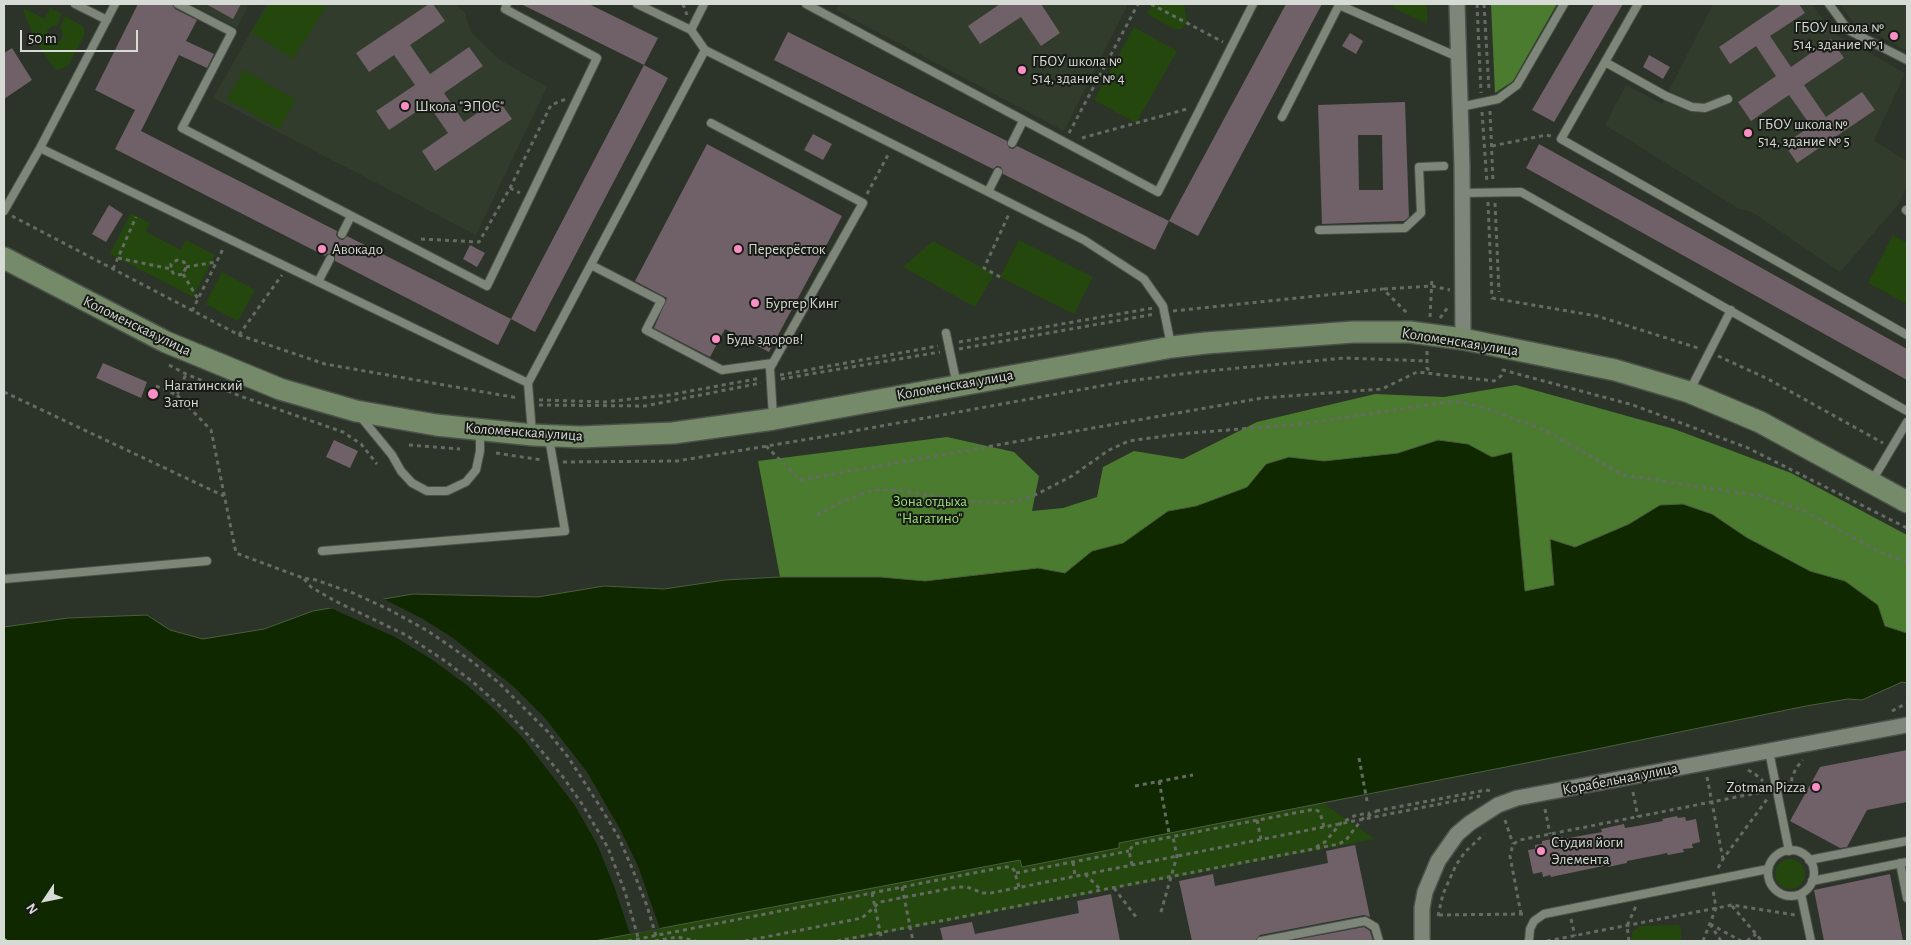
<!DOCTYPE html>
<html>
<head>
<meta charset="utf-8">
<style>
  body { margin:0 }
  #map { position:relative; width:1911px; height:945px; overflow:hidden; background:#2c3329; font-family:"Alegreya Sans",sans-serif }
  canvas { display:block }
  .frame { position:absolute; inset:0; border:5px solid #d7dbd5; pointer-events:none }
  .north { position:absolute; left:20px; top:875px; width:50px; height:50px; -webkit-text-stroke:4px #171a15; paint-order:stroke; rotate:236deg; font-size:14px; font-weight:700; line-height:20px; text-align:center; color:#d7dbd5 }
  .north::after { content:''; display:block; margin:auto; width:18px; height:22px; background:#d7dbd5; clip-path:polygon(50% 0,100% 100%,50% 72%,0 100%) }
  .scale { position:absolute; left:20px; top:30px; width:118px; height:22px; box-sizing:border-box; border:2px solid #d7dbd5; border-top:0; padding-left:6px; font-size:15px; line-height:18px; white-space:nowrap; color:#d7dbd5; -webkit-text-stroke:4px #171a15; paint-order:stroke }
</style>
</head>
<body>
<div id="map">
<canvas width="1911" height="945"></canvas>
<div class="frame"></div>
<div class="north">N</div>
<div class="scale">50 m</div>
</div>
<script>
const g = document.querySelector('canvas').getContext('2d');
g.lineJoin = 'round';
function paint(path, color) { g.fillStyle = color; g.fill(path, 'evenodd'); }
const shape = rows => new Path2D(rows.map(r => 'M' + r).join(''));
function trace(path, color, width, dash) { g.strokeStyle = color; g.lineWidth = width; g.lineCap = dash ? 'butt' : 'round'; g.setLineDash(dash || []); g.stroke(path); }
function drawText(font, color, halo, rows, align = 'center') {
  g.font = font + ' "Alegreya Sans",sans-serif'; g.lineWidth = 4; g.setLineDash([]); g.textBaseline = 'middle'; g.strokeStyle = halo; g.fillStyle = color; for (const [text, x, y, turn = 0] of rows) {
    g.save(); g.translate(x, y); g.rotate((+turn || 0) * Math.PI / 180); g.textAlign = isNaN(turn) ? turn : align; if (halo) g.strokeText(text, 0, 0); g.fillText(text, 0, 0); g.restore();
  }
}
paint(shape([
  [191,4,249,4,237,28],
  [267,4,455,4,465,13,471,32,500,60,547,87,476,235,213,98],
  [839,4,1128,4,1064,131,836,10],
  [1713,4,1812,4,1831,31,1905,73,1874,141,1907,161,1907,187,1898,205,1840,272,1752,212,1739,209,1605,125,1626,85,1662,104],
  [1840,4,1907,4,1907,51,1853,22]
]), '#313c2c');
paint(shape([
  [269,4,328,4,293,59,251,32],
  [1152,4,1184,4,1187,23,1181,29,1174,29,1147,14],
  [1394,4,1427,4,1427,24,1392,7],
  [24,8,45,19,50,8,62,14,57,25,51,27,47,31,47,38,52,42,58,42,62,39,63,33,60,27,65,16,83,26,85,34,68,66,58,70,54,68,49,61,35,40,23,10],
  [1134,27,1177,51,1136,123,1094,100],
  [244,70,296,100,279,129,227,99],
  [131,213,150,223,146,232,181,250,186,240,215,255,193,297,110,254],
  [1893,235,1907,243,1907,304,1868,283],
  [1019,240,1093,277,1074,314,1000,277],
  [933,241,994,274,975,307,903,267],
  [222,272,255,290,238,321,205,304],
  [1323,803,1375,839,846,941,594,941,1020,860,1022,867,1119,848,1118,843],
  '1775 874a15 15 0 1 1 30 0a15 15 0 1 1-30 0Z',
  [1678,925,1681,928,1681,941,1631,941,1632,932,1640,926]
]), '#24470e');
paint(shape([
  [1491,4,1557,4,1513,81,1495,93],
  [1516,385,1674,429,1791,473,1907,535,1907,633,1885,626,1878,605,1845,581,1810,571,1746,537,1712,514,1660,505,1629,524,1575,547,1554,585,1525,591,1512,453,1492,457,1468,444,1438,440,1398,453,1324,461,1289,457,1266,464,1248,487,1196,506,1168,511,1123,543,1092,551,1065,573,1038,568,925,581,880,577,780,577,758,461,947,437,1014,452,1039,476,1032,511,1063,508,1097,497,1103,467,1134,451,1183,459,1257,422,1375,394,1444,397]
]), '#4a7b2e');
const water = shape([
  [1438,440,1468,444,1492,457,1512,452,1525,591,1554,585,1550,539,1575,547,1629,524,1660,505,1683,504,1712,514,1746,537,1810,571,1845,581,1878,605,1885,626,1907,633,1907,683,1902,682,1862,700,1848,699,1806,706,1592,750,1119,843,1119,848,1022,867,1020,860,594,941,4,941,4,627,68,618,147,615,170,630,203,639,264,629,313,611,413,594,538,597,604,586,664,589,725,580,780,577,880,577,925,581,1038,568,1065,573,1092,551,1123,543,1168,511,1196,506,1247,487,1266,464,1289,457,1324,461,1398,453,1438,440]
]);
paint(water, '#0f2800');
trace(water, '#4b5e40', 1);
paint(shape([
  [378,596,423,619,453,638,514,687,545,718,587,772,620,829,638,866,660,929,630,934,614,886,597,844,574,804,522,737,495,710,468,686,431,659,395,637,326,606]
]), '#2c3329');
trace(shape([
  [4,938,8,941]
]), '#a8ec85', 1, [6, 5]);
paint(shape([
  [138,4,172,4,175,9,197,20,186,41,214,54,207,68,179,55,141,131,337,231,336,235,339,239,343,240,347,236,511,319,498,345,335,261,335,256,332,254,327,254,325,256,115,149,135,110,95,90],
  [206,4,241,4,233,19],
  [429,4,433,4,445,21,410,45,430,74,469,47,483,66,444,93,464,122,498,99,512,119,435,171,422,151,448,133,428,104,389,130,376,111,415,85,394,55,369,72,356,53],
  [521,4,589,4,658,38,644,65],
  [1000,4,1041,4,1060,33,1041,46,1021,17,980,44,968,26],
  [1286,4,1322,4,1198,236,1169,221],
  [1594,4,1623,4,1554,122,1532,110],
  [1782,4,1799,4,1805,13,1770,36,1791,67,1831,39,1844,58,1804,85,1826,117,1862,92,1875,110,1797,163,1784,144,1811,126,1789,95,1751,121,1738,102,1776,76,1756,46,1730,64,1719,47],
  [788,32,1007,141,1009,148,1013,149,1017,146,1169,221,1155,250,1003,174,1001,167,997,166,993,169,774,60],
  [1350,33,1363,41,1356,54,1342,46],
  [12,48,32,80,4,99,4,53],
  [1649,55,1670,67,1663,79,1643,67],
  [644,65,668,78,535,332,511,319],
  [1405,102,1409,217,1404,221,1322,224,1318,105],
  [1358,135,1382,135,1383,190,1359,190],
  [813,134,832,144,823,160,804,150],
  [707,144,842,216,769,352,725,329,710,357,654,328,667,298,635,281],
  [1539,144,1907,349,1907,380,1526,168],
  [109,205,123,214,106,242,92,234],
  [470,245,485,253,477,267,463,259],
  [103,363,147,382,141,398,96,378],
  [334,440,358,451,350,468,326,457],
  [1907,750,1907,802,1867,810,1847,847,1840,848,1790,821,1820,767],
  [1677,816,1678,818,1685,817,1686,821,1696,819,1700,842,1692,844,1693,848,1683,849,1684,852,1668,855,1667,853,1658,855,1627,861,1627,863,1608,867,1608,865,1551,877,1550,875,1543,877,1542,872,1533,874,1528,850,1535,849,1535,845,1542,844,1542,841,1563,837,1563,839,1602,832,1601,829,1624,824,1625,828,1637,826,1663,821,1662,819],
  [1355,845,1370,917,1364,915,1260,935,1255,941,1192,941,1179,881,1213,874,1215,886,1328,863,1326,851],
  [1890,874,1903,941,1824,941,1814,890],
  [1111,894,1120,941,943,941,940,928,972,922,975,934,1079,913,1077,901],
  [1364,927,1370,931,1373,941,1289,941]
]), '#6f6167');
const lane = shape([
  [75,4,107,20],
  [115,4,40,148,528,383],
  [178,4,232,32,182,128,487,286,597,58,505,9,507,4],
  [637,4,691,30,705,50,1084,240,1144,279,1163,306,1171,345],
  [806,4,1158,192,1253,4],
  [1638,4,1561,139,1907,335],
  [1829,4,1848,30,1907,60],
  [691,30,704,4],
  [1605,62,1666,96,1692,107,1705,108,1728,99],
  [1460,107,1498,99,1517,85,1564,4],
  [1282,117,1339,5,1458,57],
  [711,123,863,203,770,368,773,417],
  [1012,143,1023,121],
  [988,192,998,172],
  [1462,193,1521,192,1907,411],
  [1906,210,1907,211],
  [4,211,40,148],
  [1319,230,1405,228,1421,213,1419,167,1444,166],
  [342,234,351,216],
  [591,265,661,301,646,330,722,370,773,363],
  [318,282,330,259],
  [946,333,957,385],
  [1690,390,1731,310],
  [360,416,392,455,401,471,412,483,427,491,447,491,466,482,476,470,480,451,480,430],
  [532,433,528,383,705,50],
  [1872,481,1907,422],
  [322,551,565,531,549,438],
  [4,579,207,561],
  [1769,751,1789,851],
  '1768 873a23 23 0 1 1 46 0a23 23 0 1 1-46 0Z',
  [1809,860,1907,841],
  [1900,863,1907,898],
  [1812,881,1907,862],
  [1801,894,1811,941],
  [1261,941,1365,921,1375,927,1379,941],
  [1529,941,1530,929,1534,921,1544,914,1768,869]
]);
const street = shape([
  [1457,4,1462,166,1463,339],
  [1422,941,1422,908,1425,892,1438,861,1457,834,1470,823,1498,805,1517,798,1907,725]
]);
const secondary = shape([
  [4,258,166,342,280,389,356,411,436,425,533,435,580,437,673,433,774,419,1172,347,1206,343,1353,332,1410,332,1463,339,1615,370,1689,392,1760,422,1907,502]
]);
trace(lane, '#4b5149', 10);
trace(street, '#4b5149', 18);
trace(secondary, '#4b5149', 24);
trace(shape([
  [683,4,687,15],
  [1151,4,1223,42],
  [1477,4,1481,93],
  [1484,4,1489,90],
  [1490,111,1493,182],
  [1482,112,1487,183],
  [1069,133,1138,4],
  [1082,138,1187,109],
  [1492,146,1546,135,1551,136],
  [510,188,520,193],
  [867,194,889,153],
  [1488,202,1492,298,1597,316,1701,349],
  [1495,203,1499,292],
  [12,216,239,335,325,364,518,398],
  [421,239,479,242,510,188,551,105,566,99],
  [118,258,171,269,173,273,178,275,183,274,186,267,184,262,177,260,171,264,171,269],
  [186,267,216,262],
  [113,269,136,217],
  [183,274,198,299],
  [1000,277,984,268,1009,214],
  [1384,289,1432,286,1450,290],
  [192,311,224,247],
  [1173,311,1383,289,1408,314],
  [1430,317,1432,278],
  [1440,318,1448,307],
  [239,335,282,275],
  [959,342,1153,308],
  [959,349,1155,314],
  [1427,351,1427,368,1431,373],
  [1718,356,1768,379,1883,443],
  [169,365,186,374,240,396,343,432,361,444,377,464],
  [780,375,938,346],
  [781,379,940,352],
  [156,386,177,395,186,374],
  [4,392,224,496],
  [177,395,211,430,236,553,303,578,316,580,353,593,388,609,428,631,470,660,498,682,548,732,568,757,601,808,619,838,632,868,647,906,656,936],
  [539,400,604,402,669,395,761,378],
  [539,405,645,406,761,383],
  [409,445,460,449],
  [766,446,800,480,1262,398,1382,389,1417,372,1494,381,1501,376,1503,370,1633,405,1748,448,1907,528],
  [496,453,542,460],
  [563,462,677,461,821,437,1128,381,1197,372,1344,358,1427,361],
  [817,515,843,501,873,490,897,490,966,501,1007,503,1031,497,1072,476,1109,450,1129,441,1179,434,1301,424,1454,401,1482,407,1545,430,1623,475,1761,496,1804,511,1880,552,1907,562],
  [304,579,311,587,335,601,406,635,445,661,473,682,510,715,535,743,563,777,582,804,608,848,625,892,639,941],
  [1892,711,1907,703],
  [1359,758,1367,801],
  [1748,770,1755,774,1763,781],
  [1707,777,1723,859],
  [1159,781,1169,833],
  [1135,786,1193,775],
  [1788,787,1791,786,1792,778,1796,768,1803,760],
  [1633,792,1638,817],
  [1545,809,1550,834],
  [1376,811,1486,790,1491,791],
  [1257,820,1261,839],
  [1505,820,1513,844],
  [1316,847,1325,842,1341,823,1356,815,1370,813],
  [1073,862,1075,876],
  [1132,865,1129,851,1134,844,1310,810,1316,810,1320,812,1324,827],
  [1718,868,1723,859,1768,798],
  [1016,873,1129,851],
  [1085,874,1101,890],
  [902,887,913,941],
  [1114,888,1136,917],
  [872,893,882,941],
  [1732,906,1762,941],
  [1161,912,1177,856,1173,837],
  [1521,914,1510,856,1513,844,1520,840,1767,791],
  [1439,915,1523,914],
  [1438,916,1443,894,1456,865,1465,852,1484,834],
  [1571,919,1575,936],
  [1710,924,1741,941],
  [1710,924,1721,941],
  [628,941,1004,867,1011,867,1014,870,1019,887],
  [655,941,677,937,696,941],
  [745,941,862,918,880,902,958,887,967,887,983,893,991,893,1480,796],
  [837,941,1339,844,1346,840,1362,819,1377,811],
  [1547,941,1732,905,1795,915],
  [1629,941,1627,926,1636,906],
  [1703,941,1716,908,1713,890],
  [1747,941,1756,934]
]), '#656b63', 3, [4, 4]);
trace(lane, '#7e867a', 8);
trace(street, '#7e867a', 15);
trace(secondary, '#748a69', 21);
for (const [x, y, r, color] of [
  [1894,36,5,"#fb8fc5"],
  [1022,70,5,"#fb8fc5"],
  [405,106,5,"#fb8fc5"],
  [1748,133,5,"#fb8fc5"],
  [322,249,5,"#fb8fc5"],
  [738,249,5,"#fb8fc5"],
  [755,303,5,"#fb8fc5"],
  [716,339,5,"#fb8fc5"],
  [153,394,6,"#fb8fc5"],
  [1816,787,5,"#fb8fc5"],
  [1541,851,5,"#fb8fc5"]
]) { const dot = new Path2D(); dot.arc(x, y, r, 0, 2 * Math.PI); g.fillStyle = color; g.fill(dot); trace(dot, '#171a15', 2); }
drawText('15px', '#d7dbd5', '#171a15', [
  ["ГБОУ школа №",1884,27,"right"],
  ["514, здание № 1",1884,44,"right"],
  ["ГБОУ школа №",1032,61],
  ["514, здание № 4",1032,78],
  ["Школа \"ЭПОС\"",415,106],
  ["ГБОУ школа №",1758,124],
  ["514, здание № 5",1758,141],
  ["Авокадо",332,249],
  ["Перекрёсток",748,249],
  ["Бургер Кинг",765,303],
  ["Будь здоров!",726,339],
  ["Нагатинский",164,385],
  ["Затон",164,402],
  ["Zotman Pizza",1806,787,"right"],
  ["Студия йоги",1551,842],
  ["Элемента",1551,859]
], 'left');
drawText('15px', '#d7dbd5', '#171a15', [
  ["Коломенская улица",137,326,26],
  ["Коломенская улица",1460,342,9],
  ["Коломенская улица",955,385,-10],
  ["Коломенская улица",524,432,4],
  ["Корабельная улица",1620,779,-11]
]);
drawText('15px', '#9bde78', '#171a15', [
  ["Зона отдыха",930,501],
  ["\"Нагатино\"",930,518]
]);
</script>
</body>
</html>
